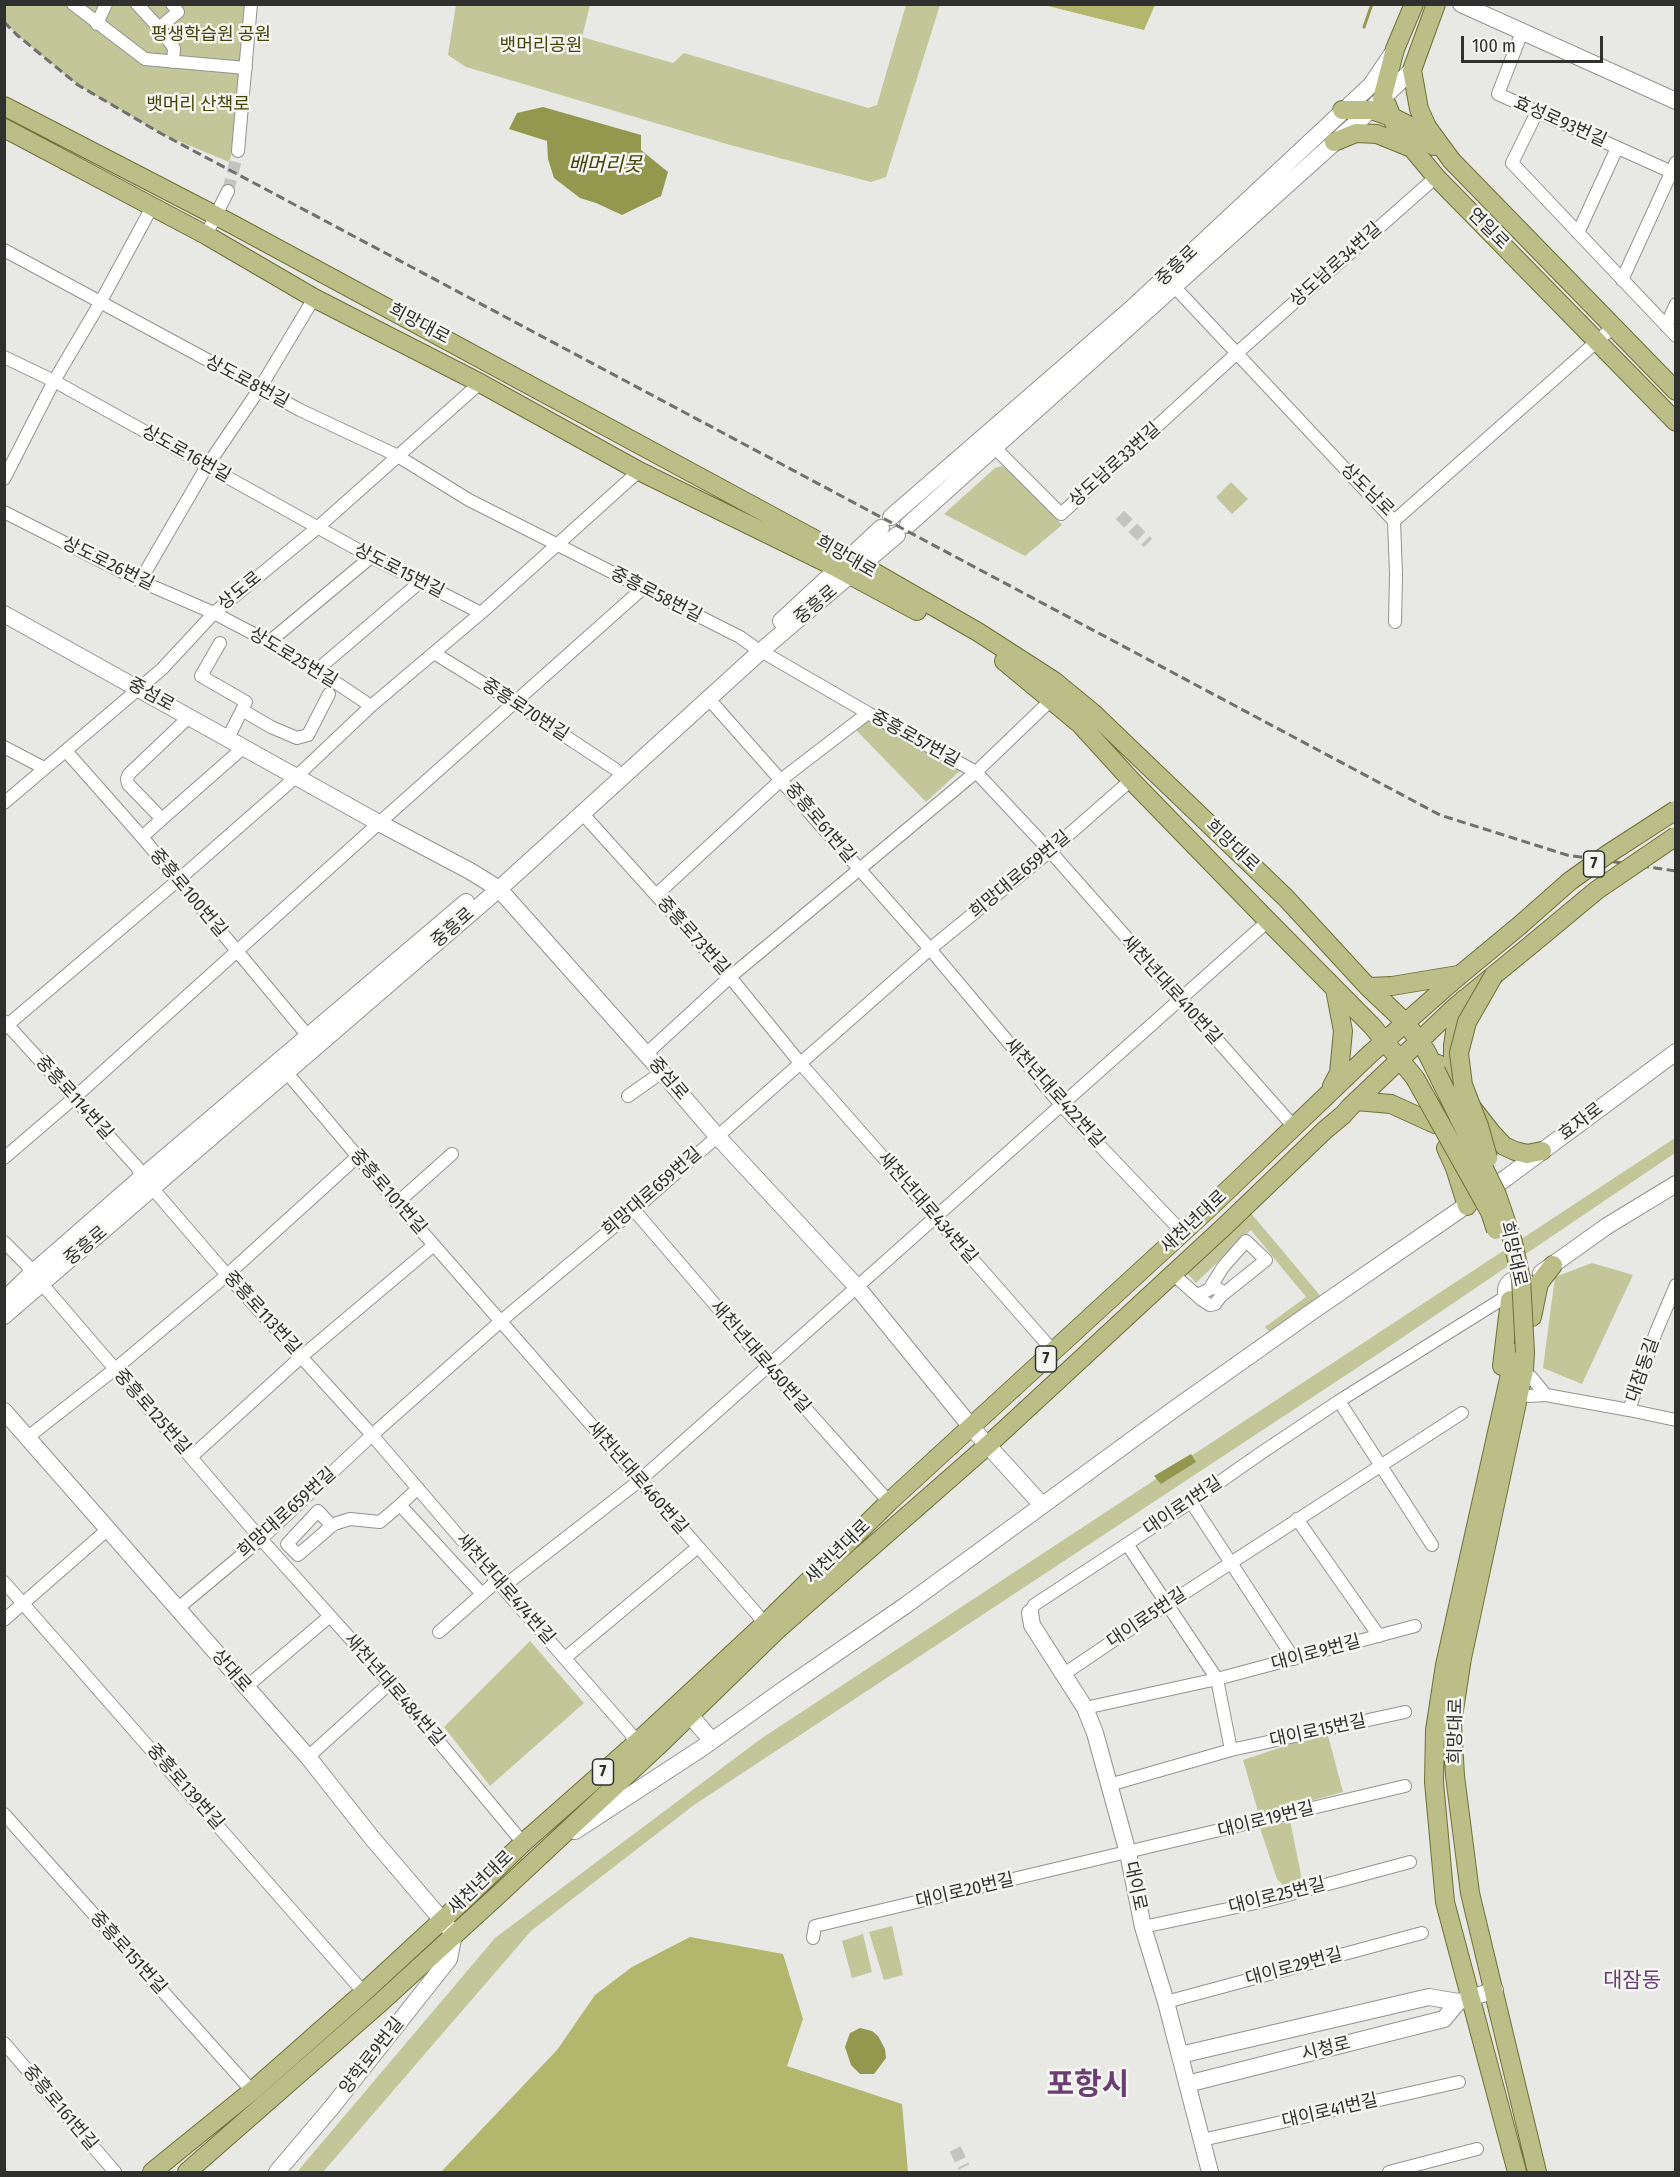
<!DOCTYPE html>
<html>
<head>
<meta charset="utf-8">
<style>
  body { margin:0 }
  #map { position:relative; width:1680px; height:2177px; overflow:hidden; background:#e8e9e5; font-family:"Fira Sans Condensed",sans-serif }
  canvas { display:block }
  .frame { position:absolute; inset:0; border:6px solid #30312f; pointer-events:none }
  .scale { position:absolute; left:1461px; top:36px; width:142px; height:27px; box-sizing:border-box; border:3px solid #30312f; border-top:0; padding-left:8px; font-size:18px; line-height:21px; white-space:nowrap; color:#30312f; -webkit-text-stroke:4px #f5f6f2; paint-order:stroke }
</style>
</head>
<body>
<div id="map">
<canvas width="1680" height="2177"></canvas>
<div class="frame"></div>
<div class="scale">100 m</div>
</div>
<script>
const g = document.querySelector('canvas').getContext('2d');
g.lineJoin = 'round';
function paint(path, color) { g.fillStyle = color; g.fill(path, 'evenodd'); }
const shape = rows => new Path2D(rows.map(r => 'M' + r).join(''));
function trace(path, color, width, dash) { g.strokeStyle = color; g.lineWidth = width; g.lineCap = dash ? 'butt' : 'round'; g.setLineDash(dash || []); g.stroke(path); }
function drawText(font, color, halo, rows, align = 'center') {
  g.font = font + ' "Fira Sans Condensed","Noto Sans KR",sans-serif'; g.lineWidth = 5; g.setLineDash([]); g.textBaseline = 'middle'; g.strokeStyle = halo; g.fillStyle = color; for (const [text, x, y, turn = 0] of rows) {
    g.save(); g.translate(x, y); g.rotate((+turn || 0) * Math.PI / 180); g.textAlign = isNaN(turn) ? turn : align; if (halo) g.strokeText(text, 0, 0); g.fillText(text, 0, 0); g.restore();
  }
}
paint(shape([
  [5,5,251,5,233,149,229,162,162,134,78,85,17,35,5,22],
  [456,5,590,5,582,37,673,63,684,53,868,108,877,105,906,5,940,5,886,177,871,182,730,145,466,67,448,55],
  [1001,466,1011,470,1062,525,1025,556,944,514,995,468],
  [1231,482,1248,499,1232,514,1216,497],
  [867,718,963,768,926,802,856,730],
  [1675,1138,1675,1153,1381,1352,694,1805,531,1931,323,2172,297,2172,495,1938,762,1738],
  [1250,1212,1323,1299,1272,1335,1265,1327,1306,1297,1251,1230,1196,1283,1186,1272],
  [1592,1263,1633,1275,1582,1384,1543,1368,1555,1277],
  [530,1641,584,1703,490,1786,444,1727],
  [1327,1732,1343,1792,1259,1815,1243,1760],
  [1290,1821,1302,1879,1283,1885,1277,1879,1260,1828],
  [892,1926,903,1975,884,1980,869,1932],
  [863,1934,872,1972,852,1978,842,1941]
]), '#c3c699');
paint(shape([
  [1044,5,1155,4,1155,5,1144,30],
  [690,1937,783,1954,803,2019,787,2066,902,2104,908,2172,441,2172,557,2050,595,1995,632,1967]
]), '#b3b66d');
paint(shape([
  [543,107,641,135,641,150,668,172,661,196,622,215,596,203,580,198,554,178,548,159,547,141,509,129,517,113],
  [1191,1454,1196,1462,1161,1484,1154,1476],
  [860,2028,872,2031,878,2036,885,2049,886,2058,874,2074,860,2074,851,2065,845,2047,850,2033]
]), '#94974e');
trace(shape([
  [1364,27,1372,4]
]), '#94974e', 3);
trace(shape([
  [228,191,238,151],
  [1120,515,1148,543],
  [955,2149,964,2167]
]), '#c3c4c1', 12, [12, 6]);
const street = shape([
  [73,4,145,59,246,68],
  [137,4,159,28],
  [172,4,178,12,159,28,174,48,173,62],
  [97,24,106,4],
  [1522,32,1498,94,1676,174],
  [1537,112,1512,163,1676,336],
  [238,151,251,4],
  [1578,233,1617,148],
  [206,235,228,191],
  [4,250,300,410,396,455,469,500,740,637,754,647],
  [1622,280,1676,162],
  [1169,281,1394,521],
  [1666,326,1676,304],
  [4,357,54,381,371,557,481,613],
  [995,448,1061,514,1237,353,1436,177],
  [4,479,54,381,100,303,152,207],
  [4,512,140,581,214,613,269,642,317,670,371,706],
  [1394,521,1612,328],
  [1394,521,1396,574,1395,622],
  [140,581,207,466,260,388,314,298],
  [269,642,371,557],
  [220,643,201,676,246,702,228,738],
  [761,651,868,713,976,772,1050,851,1294,1127],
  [434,653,515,703,615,769],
  [317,670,420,582],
  [708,698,930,949,1061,1105,1183,1233],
  [242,710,271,727,297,738,308,735,329,694],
  [189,717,129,774,127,779,128,784,162,819,244,747],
  [4,747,44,768],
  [66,751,142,837,308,1036],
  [4,803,162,669,214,613,317,528,480,383],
  [581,812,730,977,801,1064,1054,1352],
  [142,837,162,819],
  [656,895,782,779,868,713],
  [4,1021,137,1167,142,1177],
  [4,1028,177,881,297,776,371,706,481,613,639,471],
  [646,1054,730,977,976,772,1051,700],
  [282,1067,397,1203,757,1614,767,1628],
  [628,1096,662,1072],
  [4,1158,74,1098,379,823,642,589],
  [153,1189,227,1275,372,1435,497,1581,631,1734,635,1744],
  [397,1203,452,1154],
  [634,1210,765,1363,889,1502],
  [4,1242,27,1265,31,1274],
  [1173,1274,1202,1300,1210,1305,1215,1304,1221,1296,1220,1290,1215,1287,1197,1295],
  [42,1284,261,1539,390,1683,523,1843],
  [1676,1285,1656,1332,1629,1410,1676,1420],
  [1210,1288,1223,1267,1246,1241,1266,1260,1221,1296],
  [1531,1377,1546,1395],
  [1529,1396,1546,1395,1629,1410],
  [1339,1401,1432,1545],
  [28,1437,115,1369,227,1275,357,1157],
  [191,1457,301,1357,434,1245],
  [1191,1502,1294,1659],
  [400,1505,418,1488],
  [1297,1519,1379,1636],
  [332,1526,318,1511,287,1544,298,1555,334,1524,350,1519,380,1522,400,1505,482,1594],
  [1127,1544,1217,1679,1231,1750],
  [4,1582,358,1986,362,1994],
  [504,1586,639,1481,1268,921],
  [177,1609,261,1539,372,1435,501,1321,634,1210,930,949,1050,851,1131,780],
  [1030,1613,1034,1605,1191,1502,1264,1451,1339,1401,1507,1296],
  [4,1620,107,1530],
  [439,1632,497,1581],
  [565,1658,698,1547],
  [1064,1674,1166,1605,1462,1413],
  [245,1688,330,1616],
  [1085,1708,1217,1679,1415,1626],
  [308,1757,390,1683],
  [1109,1785,1231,1750,1405,1712],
  [4,1814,252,2091],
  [1143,1927,1265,1901,1410,1862],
  [813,1938,815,1926,1405,1786],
  [1166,2002,1422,1933],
  [4,2043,115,2172],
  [1202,2140,1459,2082],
  [1389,2172,1477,2149]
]);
const secondary = shape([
  [1461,4,1676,101],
  [891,517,1132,308,1371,85,1392,54],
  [908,525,1364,116,1412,70],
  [4,614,379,823,470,871,499,889,662,1072,717,1136,857,1287,972,1428,1042,1505],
  [781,621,881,528],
  [1541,1273,1607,1226,1676,1184],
  '1506 1291a12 12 0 1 1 24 0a12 12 0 1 1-24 0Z',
  [4,1300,31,1274,142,1177,466,902],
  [4,1316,499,889,761,651,897,535],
  [4,1411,308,1757,372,1838,454,1934,449,1959,332,2107,277,2172],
  [1030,1613,1032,1625,1085,1708,1095,1733,1128,1853,1143,1927,1166,2002,1210,2172],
  [690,1715,712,1741],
  [575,1831,702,1748,780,1692,906,1605,1173,1410,1310,1313,1506,1178,1676,1052],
  [1180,2055,1429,1997,1458,2002],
  [1187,2084,1444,2019,1458,2002,1495,1990]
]);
const primary = shape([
  [1414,4,1395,49,1382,99,1387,105,1397,130,1436,177,1676,422],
  [1436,4,1412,70,1419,109,1427,127,1452,161,1676,391],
  [4,106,230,223,851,559,978,632,1054,681,1093,713,1286,898,1368,987,1406,1023,1426,1051,1436,1071],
  [1342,110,1371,110,1392,117,1410,126,1434,146],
  [4,128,206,235,314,298,480,383,639,471,837,568,917,611],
  [1334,142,1356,133,1377,134,1409,147],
  [1004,661,1080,724,1131,780,1268,921,1372,1026,1415,1078],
  [1368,987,1392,986,1458,975],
  [1453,1057,1453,1046,1456,1025,1464,999],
  [1438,1064,1491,1132,1504,1146,1515,1151,1527,1154,1542,1151],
  [1332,1086,1339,1073,1343,1031,1335,989],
  [1356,1101,1391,1104,1435,1124],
  [1446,1148,1455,1168,1467,1206],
  [1532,1317,1539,1283,1553,1265],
  [1525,1352,1524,1370,1462,1658,1452,1723,1455,1776,1470,1893,1537,2172],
  [1513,1353,1509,1379,1445,1665,1435,1730,1434,1782,1445,1902,1517,2172],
  [1502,1366,1510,1300],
  [152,2172,252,2091,362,1994,465,1899,523,1843,635,1744,775,1614,889,1502,1206,1211,1370,1054,1455,979,1519,926],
  [187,2172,380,2003,497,1896,659,1745,777,1630,988,1445,1227,1224,1325,1130,1343,1115,1350,1107,1454,1008,1532,944]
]);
trace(street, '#92928f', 14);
trace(secondary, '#92928f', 18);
trace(primary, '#6e7135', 20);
trace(street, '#fff', 12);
trace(secondary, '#fff', 16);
trace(primary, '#bcbe88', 18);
trace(shape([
  [4,22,17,35,78,85,162,134,1440,815,1567,855,1676,871]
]), '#70716e', 3, [9, 4.5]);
const primaryBridge = shape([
  [1519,926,1570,881,1608,854,1676,810],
  [1532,944,1597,890,1676,836],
  [1436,1071,1497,1195,1513,1242,1521,1279,1525,1352],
  [1415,1078,1490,1212,1496,1230],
  [1488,1158,1479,1126,1463,1085,1459,1053,1467,1022,1494,975]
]);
trace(primaryBridge, '#6e7135', 20, []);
trace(primaryBridge, '#bcbe88', 18);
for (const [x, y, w] of [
  [1594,864,21],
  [1046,1359,21],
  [603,1772,21]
]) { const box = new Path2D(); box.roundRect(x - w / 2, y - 13, w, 26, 4.5); g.fillStyle = '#f5f6f2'; g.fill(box); trace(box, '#30312f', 1.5); }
drawText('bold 16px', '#30312f', null, [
  ["7",1594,864],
  ["7",1046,1359],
  ["7",603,1772]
]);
drawText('18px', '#43440a', '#f5f6f2', [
  ["평생학습원 공원",211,35],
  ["뱃머리공원",541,46],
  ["뱃머리 산책로",198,105]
]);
drawText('18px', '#30312f', '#f5f6f2', [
  ["효성로93번길",1560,122,24],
  ["연일로",1488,229,45],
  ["상도남로34번길",1336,265,-42],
  ["중흥로",1177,266,-43],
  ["희망대로",419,324,28],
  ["상도로8번길",247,382,28],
  ["상도로16번길",186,454,29],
  ["상도남로33번길",1115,465,-42],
  ["상도남로",1367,490,45],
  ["희망대로",846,557,30],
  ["상도로26번길",108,564,26],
  ["상도로15번길",399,571,27],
  ["상도로",240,591,-39],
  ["중흥로58번길",656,595,27],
  ["중흥로",816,605,-40],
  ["상도로25번길",293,658,31],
  ["중섬로",151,695,29],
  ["중흥로70번길",525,710,33],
  ["중흥로57번길",915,739,29],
  ["중흥로61번길",820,823,50],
  ["희망대로",1232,846,44],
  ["희망대로659번길",1020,875,-40],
  ["중흥로100번길",188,893,50],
  ["중흥로",453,928,-41],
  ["중흥로73번길",693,936,48],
  ["새천년대로410번길",1171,990,48],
  ["중섬로",668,1079,49],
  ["새천년대로422번길",1054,1093,48],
  ["중흥로114번길",74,1098,48],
  ["효자로",1581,1122,-37],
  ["중흥로101번길",388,1192,49],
  ["희망대로659번길",652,1192,-41],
  ["새천년대로434번길",927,1208,49],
  ["새천년대로",1194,1222,-43],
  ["중흥로",86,1246,-40],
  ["희망대로",1513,1254,77],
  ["중흥로113번길",262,1313,48],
  ["새천년대로450번길",760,1357,49],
  ["대잠동길",1643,1370,-71],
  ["중흥로125번길",152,1412,49],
  ["새천년대로460번길",637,1478,49],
  ["대이로1번길",1183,1506,-34],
  ["희망대로659번길",287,1513,-42],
  ["새천년대로",838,1552,-44],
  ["새천년대로474번길",505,1589,49],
  ["대이로5번길",1147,1618,-34],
  ["대이로9번길",1316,1653,-15],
  ["상대로",231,1671,49],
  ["새천년대로484번길",394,1690,49],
  ["대이로15번길",1318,1731,-12],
  ["희망대로",1456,1731,-89],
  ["중흥로139번길",185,1787,49],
  ["대이로19번길",1266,1820,-14],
  ["새천년대로",481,1883,-44],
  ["대이로",1135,1886,78],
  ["대이로20번길",965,1891,-13],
  ["대이로25번길",1277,1896,-14],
  ["중흥로151번길",128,1953,48],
  ["대이로29번길",1294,1967,-15],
  ["시청로",1326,2049,-14],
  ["양학로9번길",372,2056,-52],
  ["중흥로161번길",60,2108,50],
  ["대이로41번길",1330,2111,-13]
]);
drawText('italic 20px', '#424308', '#f5f6f2', [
  ["배머리못",605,165]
]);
drawText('21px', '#6a3d73', '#f5f6f2', [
  ["대잠동",1632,1981]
]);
drawText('bold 30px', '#6a3d73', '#f5f6f2', [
  ["포항시",1088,2086]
]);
</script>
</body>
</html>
